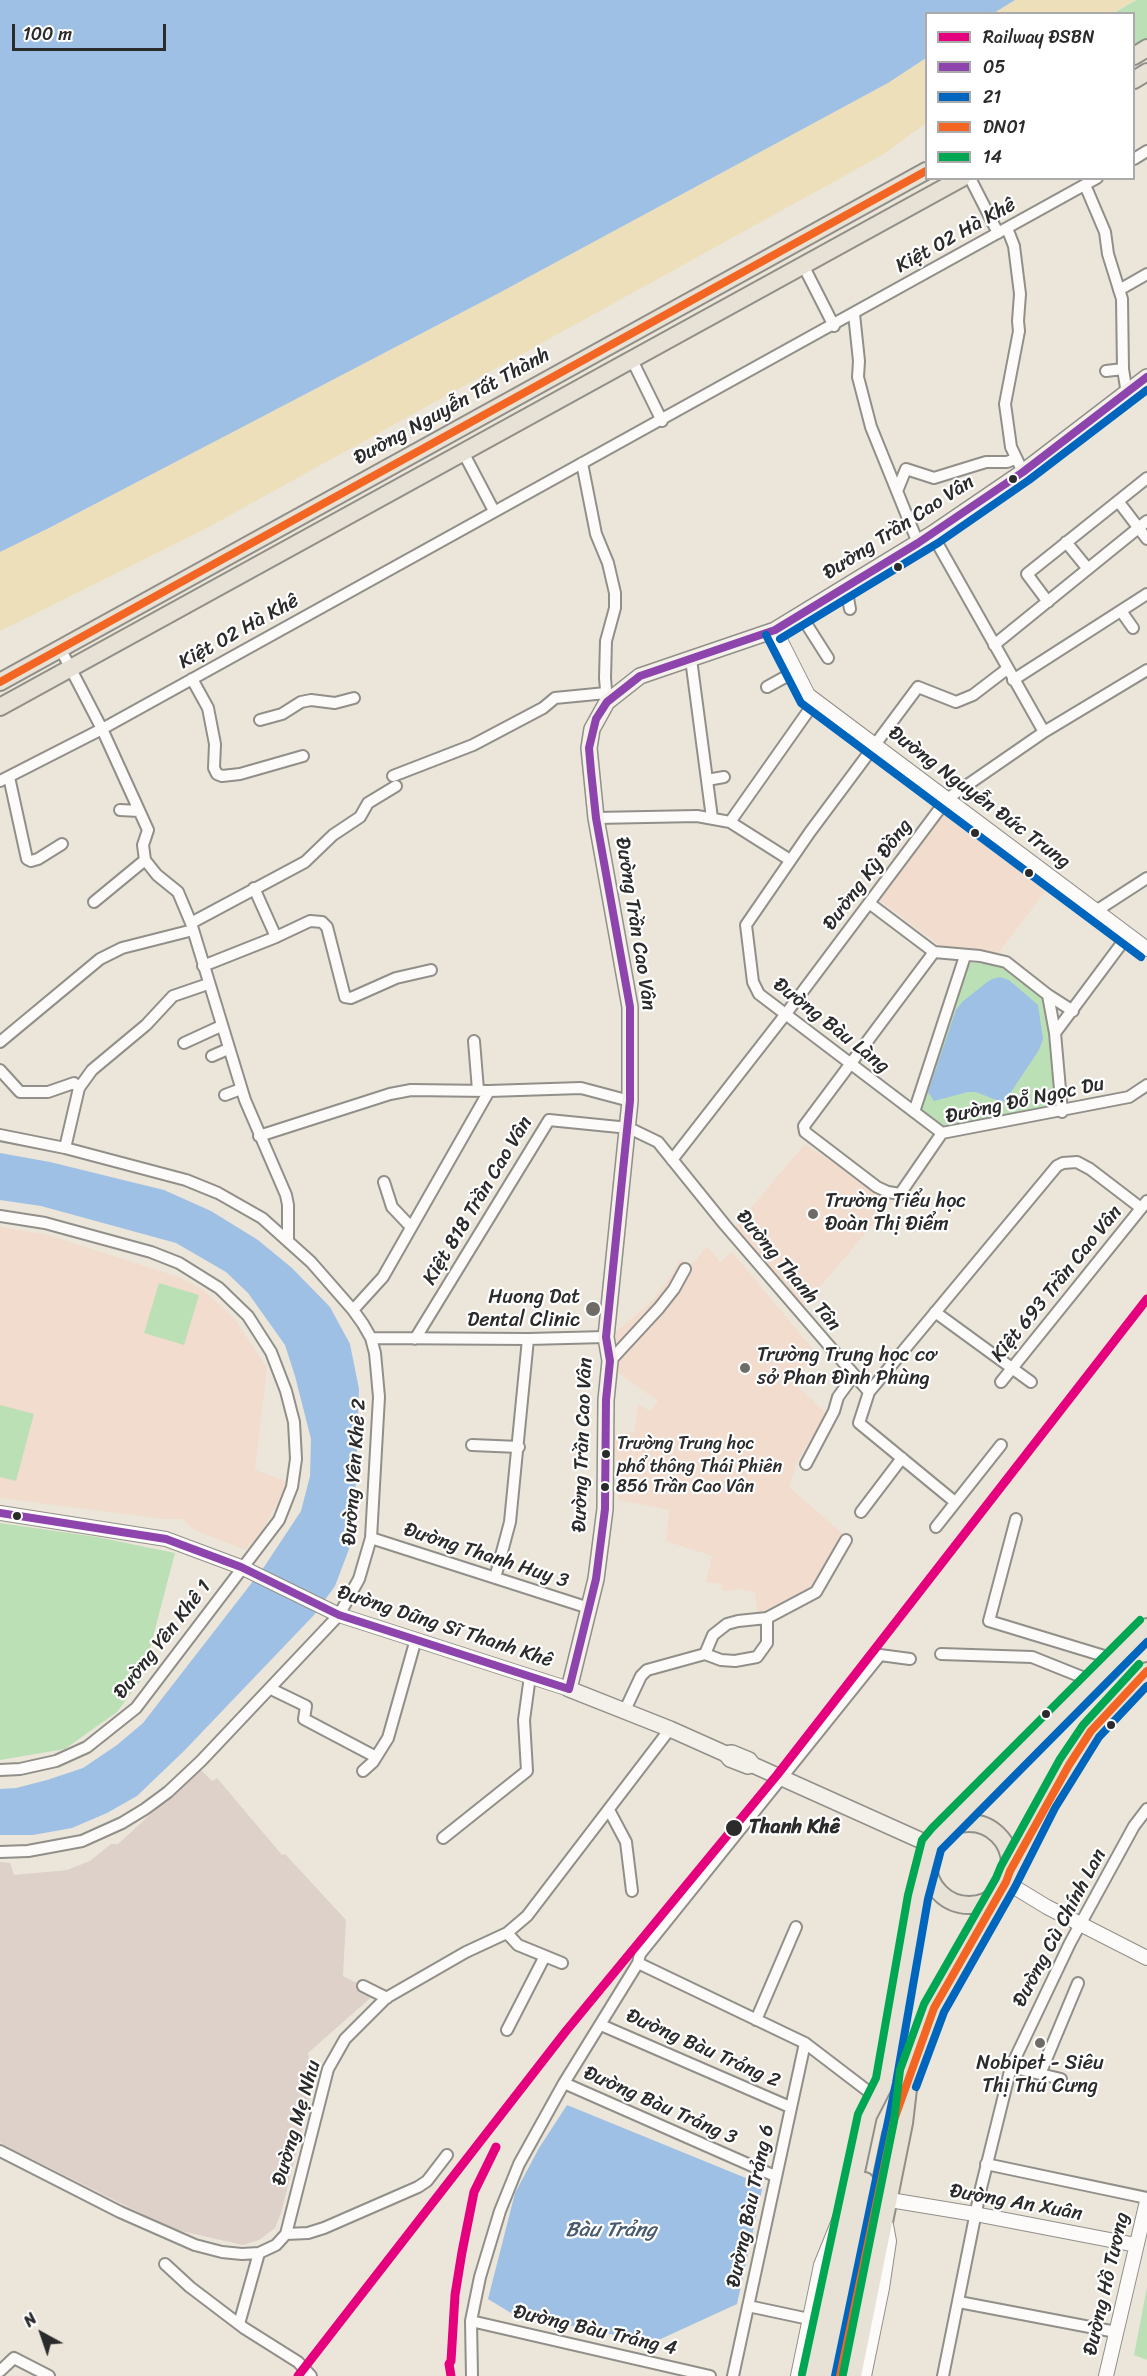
<!DOCTYPE html>
<html>
<head>
<meta charset="utf-8">
<style>
  body { margin:0 }
  #map { position:relative; width:1147px; height:2376px; overflow:hidden; background:#ece6da; font-family:Sriracha,sans-serif }
  canvas { display:block }
  .legend { position:absolute; left:925px; top:12px; width:210px; height:168px; box-sizing:border-box; background:#fff; border:2px solid #aaa; margin:0; padding:8px 10px; list-style:none; font-size:18px; color:#2b2b2b }
  .legend li { display:flex; align-items:center; gap:12px; height:30px }
  .legend b { width:30px; border:2px solid #aaa }
  .north { position:absolute; left:12px; top:2304px; width:60px; height:60px; -webkit-text-stroke:4px #fff; paint-order:stroke; rotate:320deg; font-size:16px; font-weight:700; line-height:24px; text-align:center; color:#2b2b2b }
  .north::after { content:''; display:block; margin:auto; width:21px; height:27px; background:#2b2b2b; clip-path:polygon(50% 0,100% 100%,50% 72%,0 100%) }
  .scale { position:absolute; left:12px; top:24px; width:154px; height:27px; box-sizing:border-box; border:3px solid #2b2b2b; border-top:0; padding-left:8px; font-size:18px; line-height:21px; white-space:nowrap; color:#2b2b2b; -webkit-text-stroke:4px #fff; paint-order:stroke }
</style>
</head>
<body>
<div id="map">
<canvas width="1147" height="2376"></canvas>
<ul class="legend">
<li><b style="height:8px;background:#e5007d"></b>Railway ĐSBN</li>
<li><b style="height:8px;background:#8e44ad"></b>05</li>
<li><b style="height:8px;background:#0065bd"></b>21</li>
<li><b style="height:8px;background:#f26522"></b>DN01</li>
<li><b style="height:8px;background:#00a651"></b>14</li>
</ul>
<div class="north">N</div>
<div class="scale">100 m</div>
</div>
<script>
const g = document.querySelector('canvas').getContext('2d');
g.lineJoin = 'round';
function paint(path, color) { g.fillStyle = color; g.fill(path, 'evenodd'); }
const shape = rows => new Path2D(rows.map(r => 'M' + r).join(''));
function trace(path, color, width, dash) { g.strokeStyle = color; g.lineWidth = width; g.lineCap = dash ? 'butt' : 'round'; g.setLineDash(dash || []); g.stroke(path); }
function drawText(font, color, halo, rows, align = 'center') {
  g.font = font + ' Sriracha,sans-serif'; g.lineWidth = 4.5; g.setLineDash([]); g.textBaseline = 'middle'; g.strokeStyle = halo; g.fillStyle = color; for (const [text, x, y, turn = 0] of rows) {
    g.save(); g.translate(x, y); g.rotate((+turn || 0) * Math.PI / 180); g.textAlign = isNaN(turn) ? turn : align; if (halo) g.strokeText(text, 0, 0); g.fillText(text, 0, 0); g.restore();
  }
}
paint(shape([
  [944,811,1048,888,997,955,942,947,878,899],
  [805,1144,892,1202,802,1308,735,1227],
  [0,1227,45,1234,179,1277,202,1289,234,1318,267,1368,255,1470,289,1482,259,1536,245,1550,192,1529,183,1519,165,1519,0,1498],
  [707,1247,720,1262,732,1252,817,1354,793,1382,826,1413,797,1462,789,1487,843,1534,810,1591,758,1616,755,1592,738,1589,726,1591,722,1590,721,1584,706,1582,712,1556,666,1541,669,1510,618,1500,614,1434,634,1432,638,1404,650,1411,658,1401,613,1369,616,1332,653,1300,673,1273,680,1259,692,1264]
]), '#f1dccd');
paint(shape([
  [200,1769,212,1781,217,1778,282,1855,285,1854,346,1920,343,1976,376,1993,308,2053,311,2069,309,2103,281,2213,275,2228,259,2240,243,2245,172,2229,0,2143,0,1862,10,1863,14,1875,67,1870,90,1861,111,1844,118,1844]
]), '#ddd1ca');
paint(shape([
  [1136,0,1147,0,1147,46,1134,55,1134,14,1112,14],
  [964,962,998,965,1039,990,1046,1000,1059,1101,1055,1106,943,1129,916,1109],
  [159,1283,199,1295,184,1345,144,1333],
  [0,1405,34,1414,16,1481,0,1477],
  [0,1523,97,1537,175,1553,142,1679,117,1712,65,1749,0,1760],
  [1147,2287,1147,2360,1134,2355]
]), '#bce0b5');
paint(shape([
  [1015,0,1136,0,1112,13,994,13],
  [926,58,926,123,884,154,205,529,0,631,0,552,49,528,499,293,888,83]
]), '#eddfb9');
paint(shape([
  [0,0,1015,0,994,13,926,14,926,58,888,83,499,293,49,528,0,552],
  [1000,977,1009,980,1038,1005,1043,1039,1039,1050,1005,1101,1001,1102,976,1092,968,1092,934,1101,928,1092,956,1010,962,1002,986,983,992,979],
  [0,1153,50,1162,164,1190,211,1211,258,1240,292,1268,330,1307,350,1344,359,1389,354,1536,335,1586,314,1615,184,1751,137,1796,107,1813,72,1828,33,1835,0,1835,0,1789,16,1788,47,1780,83,1768,117,1745,143,1723,264,1567,301,1511,310,1476,311,1439,295,1376,285,1345,248,1293,226,1272,176,1243,41,1206,0,1200],
  [567,2105,763,2185,737,2304,652,2343,511,2313,488,2299,515,2193,539,2148]
]), '#9fc0e5');
const minor = shape([
  [1134,159,1147,151],
  [970,178,998,233],
  [1085,185,1105,232,1108,254,1122,299,1123,369,1127,394],
  [1007,228,1014,246,1020,294,1018,321,1019,331,1005,404,1011,447,1023,472],
  [804,267,834,326],
  [1119,290,1147,274],
  [854,314,859,361,858,377,871,427,918,543],
  [632,360,662,421],
  [1106,371,1123,369],
  [463,452,494,511],
  [582,463,596,534,608,563,615,593,615,608,606,641,605,678,607,702],
  [897,491,906,469,934,478,986,462,1007,462,1015,459],
  [1118,501,1147,539],
  [932,534,1044,732],
  [1066,542,1088,569],
  [846,587,850,609],
  [1048,602,1027,574,1147,478],
  [1121,611,1133,628],
  [800,614,828,658],
  [994,645,1147,521],
  [60,648,102,729,148,830,143,845,145,860,157,875,178,892,191,923,245,1100,286,1195,288,1205,288,1239],
  [691,659,712,818],
  [192,679,208,708,215,744,214,768,217,774,222,776,240,774,303,756],
  [1013,680,1147,594],
  [767,687,796,671],
  [260,720,282,714,301,702,311,700,335,703,354,698],
  [393,776,473,745,543,708,555,698,606,693],
  [9,777,27,859,31,861,38,859,62,844],
  [707,780,724,777],
  [0,781,102,729,1097,178],
  [120,810,139,811],
  [596,818,697,816,730,822,790,860],
  [730,822,816,700],
  [254,888,276,937],
  [94,902,145,860],
  [869,903,934,952,980,956,1006,962,1048,995,1055,1033,1062,1112],
  [1096,911,1147,878],
  [191,923,305,862,333,835,360,817,368,803,396,786],
  [934,952,804,1126,805,1132,877,1187,888,1192,900,1194,942,1133,1129,1097,1147,1085],
  [203,966,276,937,310,921,322,922,327,927,345,997,351,998,396,978,431,970],
  [1048,995,1073,1011],
  [1055,1033,1128,935],
  [474,1041,478,1090],
  [0,1042,100,959,122,948,193,930],
  [184,1043,221,1026],
  [212,1056,228,1049],
  [0,1070,20,1092,48,1092,74,1083,79,1088],
  [225,1095,241,1089],
  [914,1112,965,956],
  [942,1133,759,994,753,982,746,925,810,832,918,687,956,702,973,695,1007,669],
  [0,1135,65,1148,186,1180,218,1193,262,1218,311,1262,353,1310,363,1324,371,1338,375,1353,379,1397,371,1538,359,1579,339,1615,201,1761,168,1792,145,1809,122,1823,82,1841,28,1851,0,1852],
  [259,1136,390,1094,411,1090,489,1091,581,1088,630,1101],
  [65,1148,79,1088,92,1070,146,1025,173,996,208,984],
  [672,1160,785,1015,947,799,1044,732,1147,670],
  [384,1182,392,1207,411,1227],
  [0,1216,45,1223,151,1252,179,1263,219,1288,248,1316,271,1352,286,1391,294,1422,296,1459,292,1487,279,1520,136,1708,87,1747,56,1761,20,1769,0,1770],
  [353,1310,383,1277,489,1091],
  [935,1312,1031,1382],
  [371,1338,528,1339,606,1337],
  [415,1339,549,1120,629,1128,658,1142,725,1225,869,1392],
  [610,1361,659,1308,674,1289,685,1269],
  [1001,1382,1147,1201],
  [472,1445,519,1447],
  [806,1464,834,1411,838,1397,854,1375],
  [955,1502,859,1423,869,1392,1057,1166,1063,1163,1077,1162,1090,1169,1141,1208],
  [861,1512,902,1458],
  [1016,1519,989,1621,1114,1659],
  [936,1527,1001,1445],
  [371,1538,589,1608],
  [495,1578,510,1522,528,1339],
  [705,1654,721,1660,735,1661,757,1657,767,1643,767,1618],
  [941,1654,1032,1657,1092,1681],
  [271,1689,306,1706,304,1719,376,1757],
  [625,1710,641,1676,647,1670,705,1654,713,1635,727,1624,738,1621,767,1618,816,1592,846,1540],
  [363,1771,373,1762,388,1738,416,1639],
  [609,1810,626,1842,632,1891],
  [443,1838,527,1771,524,1720,530,1676],
  [507,1933,518,1945,562,1963],
  [638,1963,805,2043,877,2098],
  [363,1986,387,1998],
  [756,2020,796,1927],
  [601,2025,790,2107],
  [507,2030,545,1956],
  [1011,2067,1061,2079],
  [1040,2074,1078,1983],
  [564,2083,775,2176],
  [0,2151,120,2212,195,2245,222,2252,242,2254,259,2253,276,2245,286,2234,328,2069,345,2039,386,1998,466,1952,507,1933,527,1916,670,1729],
  [986,2164,1147,2198],
  [286,2234,308,2233,324,2228,418,2187,427,2181,447,2155],
  [165,2264,190,2287,244,2328,298,2362,311,2376],
  [959,2302,1116,2332],
  [748,2306,809,2319],
  [471,2321,710,2376],
  [239,2324,259,2253],
  [0,2371,14,2358,49,2376],
  [472,2376,471,2321,480,2277,500,2211,519,2164,564,2083,638,1963,640,1954,880,1655,910,1659],
  [733,2376,805,2043],
  [943,2376,980,2192,1011,2067,1070,1943,1134,1826,1147,1809]
]);
const tertiary = shape([
  [775,630,808,695,1147,949],
  [0,1513,166,1539,241,1567,339,1615,569,1689],
  [1006,1882,1047,1907,1147,1958],
  [890,2200,975,2214,1136,2245],
  [798,2376,821,2265,842,2213],
  [864,2376,882,2288,889,2241,886,2225],
  [1106,2376,1147,2201]
]);
const secondary = shape([
  [726,1754,732,1753,749,1760,753,1765,748,1766,730,1759,726,1754,670,1729,569,1689,596,1579,605,1509,606,1400,610,1361,606,1337,630,1101,630,1007,596,818,589,748,592,729,607,702,640,676,775,630,932,534,1023,472,1147,377],
  [753,1765,931,1845]
]);
const primary = shape([
  [1134,56,1147,48],
  [1134,80,1147,72],
  [0,682,926,171],
  [0,707,962,178],
  '928 1864a41 41 0 1 1 82 0a41 41 0 1 1-82 0Z',
  [939,1835,1147,1627],
  [1010,1870,1046,1803,1091,1731,1147,1671],
  [812,2376,868,2116,886,2081,918,1897,927,1859],
  [824,2376,865,2181],
  [840,2376,891,2134],
  [853,2376,904,2123,910,2072,934,2008,1001,1890]
]);
trace(minor, '#918f89', 14);
trace(tertiary, '#918f89', 16);
trace(secondary, '#918f89', 18);
trace(primary, '#918f89', 20);
trace(minor, '#fcfbf9', 10);
trace(tertiary, '#fcfbf9', 14);
trace(secondary, '#f4f1eb', 15);
trace(primary, '#e7e2d5', 16);
trace(shape([
  [0,1513,166,1539,241,1567,339,1615,569,1689],
  [569,1689,596,1579,605,1509,606,1400,610,1361,606,1337,630,1101,630,1007,596,818,591,771,589,748,596,719,607,702,640,676,775,630,918,543,1023,472,1147,377]
]), '#8e44ad', 8);
trace(shape([
  [766,635,801,703,1141,957],
  [780,639,938,543,1029,480,1147,390],
  [916,2087,944,2012,1015,1887,1055,1808,1099,1737,1147,1686],
  [835,2376,896,2083,928,1899,941,1850,1147,1642]
]), '#0065bd', 8);
trace(shape([
  [0,682,926,171],
  [840,2376,894,2120,934,2008,1006,1882,1010,1871,1069,1765,1091,1731,1147,1671]
]), '#f26522', 8);
trace(shape([
  [802,2374,858,2114,876,2078,908,1895,922,1840,932,1828,1140,1620],
  [843,2374,894,2121,900,2070,924,2004,996,1878,1001,1866,1060,1759,1083,1725,1139,1664]
]), '#00a651', 8);
trace(shape([
  [298,2376,566,2031,777,1775,1147,1299],
  [451,2376,449,2364,451,2361,455,2295,462,2252,474,2192,496,2147]
]), '#e5007d', 9);
for (const [x, y, r, color] of [
  [1013,479,5,"#2b2b2b"],
  [898,567,5,"#2b2b2b"],
  [975,833,5,"#2b2b2b"],
  [1029,873,5,"#2b2b2b"],
  [813,1214,6,"#6f6c68"],
  [593,1309,8,"#6f6c68"],
  [745,1368,6,"#6f6c68"],
  [606,1454,5,"#2b2b2b"],
  [605,1487,5,"#2b2b2b"],
  [17,1516,5,"#2b2b2b"],
  [1046,1714,5,"#2b2b2b"],
  [1111,1725,5,"#2b2b2b"],
  [734,1828,9,"#2b2b2b"],
  [1040,2043,6,"#6f6c68"]
]) { const dot = new Path2D(); dot.arc(x, y, r, 0, 2 * Math.PI); g.fillStyle = color; g.fill(dot); trace(dot, '#fff', 2); }
drawText('18px', '#2b2b2b', '#fff', [
  ["Trường Trung học",617,1444],
  ["phổ thông Thái Phiên",617,1467],
  ["856 Trần Cao Vân",616,1487]
], 'left');
drawText('20px', '#2b2b2b', '#fff', [
  ["Kiệt 02 Hà Khê",956,236,-29],
  ["Đường Nguyễn Tất Thành",452,407,-29],
  ["Đường Trần Cao Vân",899,528,-33],
  ["Kiệt 02 Hà Khê",239,632,-29],
  ["Đường Nguyễn Đức Trung",979,798,37],
  ["Đường Kỳ Đồng",868,875,-53],
  ["Đường Trần Cao Vân",635,924,81],
  ["Đường Bàu Làng",831,1026,38],
  ["Đường Đỗ Ngọc Du",1025,1101,-12],
  ["Kiệt 818 Trần Cao Vân",478,1201,-59],
  ["Đường Thanh Tân",788,1271,50],
  ["Kiệt 693 Trần Cao Vân",1057,1284,-51],
  ["Đường Trần Cao Vân",583,1445,-88],
  ["Đường Yên Khê 2",355,1472,-86],
  ["Đường Thanh Huy 3",486,1556,18],
  ["Đường Dũng Sĩ Thanh Khê",445,1627,18],
  ["Đường Yên Khê 1",163,1640,-52],
  ["Đường Cù Chính Lan",1060,1928,-62],
  ["Đường Bàu Trảng 2",703,2049,24],
  ["Đường Bàu Trảng 3",660,2106,24],
  ["Đường Mẹ Nhu",297,2123,-74],
  ["Đường An Xuân",1016,2203,10],
  ["Đường Bàu Trảng 6",751,2206,-78],
  ["Đường Hồ Tương",1107,2284,-77],
  ["Đường Bàu Trảng 4",595,2331,13]
]);
drawText('20px', '#2b2b2b', '#fff', [
  ["Trường Tiểu học",825,1202],
  ["Đoàn Thị Điểm",825,1225],
  ["Huong Dat",580,1298,"right"],
  ["Dental Clinic",580,1321,"right"],
  ["Trường Trung học cơ",757,1356],
  ["sở Phan Đình Phùng",757,1379],
  ["Nobipet - Siêu",1040,2064,"center"],
  ["Thị Thú Cưng",1040,2087,"center"]
], 'left');
drawText('bold 20px', '#2b2b2b', '#fff', [
  ["Thanh Khê",749,1828]
], 'left');
drawText('italic 21px', '#485a6e', '#fff', [
  ["Bàu Trảng",611,2231]
]);
</script>
</body>
</html>
